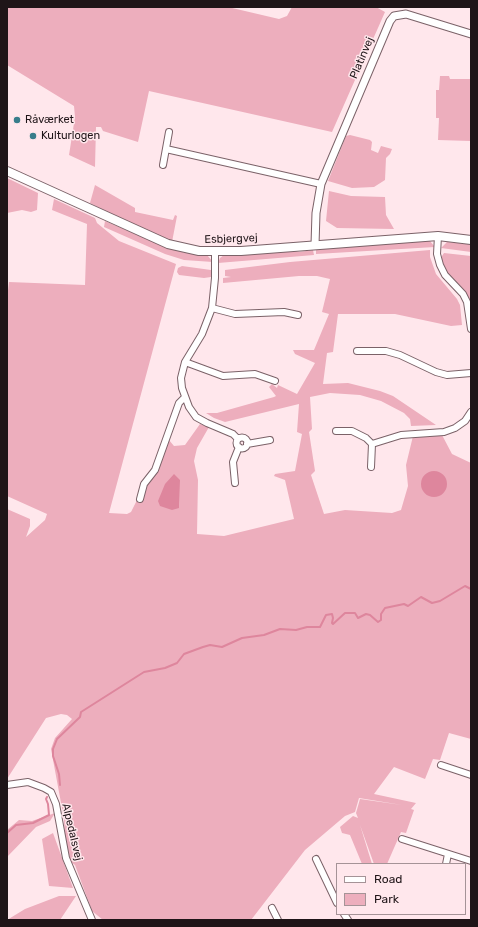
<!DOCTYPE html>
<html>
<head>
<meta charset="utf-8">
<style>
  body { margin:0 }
  #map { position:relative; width:478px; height:927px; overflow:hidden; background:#ffe7ec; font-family:Rubik,sans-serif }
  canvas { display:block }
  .frame { position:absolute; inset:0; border:8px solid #1f1518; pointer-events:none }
  .legend { position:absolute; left:336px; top:863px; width:130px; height:52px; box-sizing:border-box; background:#ffe7ec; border:1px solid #a59397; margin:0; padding:5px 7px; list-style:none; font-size:12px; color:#1f1518 }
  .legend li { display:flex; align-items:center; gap:8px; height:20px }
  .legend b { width:20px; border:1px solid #a59397 }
</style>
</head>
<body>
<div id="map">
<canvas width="478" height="927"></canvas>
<div class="frame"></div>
<ul class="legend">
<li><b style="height:5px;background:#fff"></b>Road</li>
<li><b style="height:11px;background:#edaebd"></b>Park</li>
</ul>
</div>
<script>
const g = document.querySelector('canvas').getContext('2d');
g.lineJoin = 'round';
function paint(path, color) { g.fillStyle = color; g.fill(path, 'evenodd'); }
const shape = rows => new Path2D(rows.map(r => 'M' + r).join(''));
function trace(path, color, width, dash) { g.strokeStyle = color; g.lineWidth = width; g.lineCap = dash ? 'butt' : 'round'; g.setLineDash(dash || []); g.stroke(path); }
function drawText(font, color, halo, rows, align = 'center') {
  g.font = font + ' Rubik,sans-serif'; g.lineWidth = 3; g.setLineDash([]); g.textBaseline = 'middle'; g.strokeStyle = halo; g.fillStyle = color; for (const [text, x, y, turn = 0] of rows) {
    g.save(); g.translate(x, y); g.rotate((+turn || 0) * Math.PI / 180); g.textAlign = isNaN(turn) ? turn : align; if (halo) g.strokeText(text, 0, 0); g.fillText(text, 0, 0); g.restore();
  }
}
paint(shape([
  [7,7,228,7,279,19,287,16,292,7,376,7,385,12,332,132,149,91,138,142,103,131,101,127,96,127,95,167,69,155,75,117,74,106,7,65],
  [440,76,449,76,450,79,471,79,471,141,438,140,439,118,436,118,436,90,439,90],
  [350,135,370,140,372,142,371,150,378,153,381,146,392,149,390,154,386,158,385,180,374,187,352,188,328,181,346,136],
  [7,178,38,193,37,210,31,212,22,210,7,213],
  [95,185,135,208,135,212,173,220,175,215,177,216,172,242,134,226,90,203],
  [329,191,351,196,385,197,386,215,394,229,337,228,326,221],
  [54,199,95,218,97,223,119,241,176,264,109,513,127,514,131,512,137,500,143,501,147,485,157,472,169,440,174,446,185,445,200,424,209,427,197,448,194,461,198,480,197,534,224,536,294,519,285,480,274,476,275,474,295,471,302,434,297,432,299,404,225,422,214,418,206,413,217,413,274,397,276,396,269,387,272,384,277,388,278,385,297,394,315,363,295,354,293,350,314,350,329,314,322,312,330,279,317,276,299,276,223,283,223,278,231,277,225,276,225,270,290,262,430,250,430,257,436,274,457,299,460,305,462,325,451,326,395,314,338,314,333,352,327,353,323,384,348,383,380,391,393,396,436,425,411,426,410,419,404,413,381,401,360,395,330,393,310,397,312,429,309,432,315,471,311,475,324,514,345,510,392,513,401,510,408,486,406,465,413,436,442,435,452,454,471,463,471,739,449,733,440,760,433,759,425,779,394,767,374,794,416,803,411,809,414,810,406,833,401,832,387,864,374,864,360,825,372,864,362,864,350,835,342,833,340,827,353,816,358,818,356,813,360,799,402,805,359,798,355,812,345,816,305,850,251,920,103,920,92,911,75,865,71,862,65,840,64,819,51,749,55,738,72,719,67,715,61,714,46,718,7,779,7,509,30,519,30,526,26,537,45,520,47,514,7,496,7,299,9,282,85,285,87,224,52,210],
  [105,221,161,245,186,253,207,255,213,262,184,260,165,254,104,227],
  [429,240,435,247,316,254,316,250,345,246],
  [447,242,471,244,471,252,441,248],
  [285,250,299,252,313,250,314,255,218,263,220,258,224,255],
  [444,253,471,256,471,307,462,289,448,274,442,263,442,256],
  [182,266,211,270,211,277,204,278,179,275,177,272,178,268],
  [55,813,50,821,36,827,7,857,7,830,19,820,32,821],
  [53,833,73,888,49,886,42,839],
  [59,896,76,896,60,920,7,920,25,909]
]), '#edaebd');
paint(shape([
  '421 484a13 13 0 1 1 26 0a13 13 0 1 1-26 0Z',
  [174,474,180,480,179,504,179,508,172,510,160,506,158,501,165,484]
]), '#de869d');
trace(shape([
  [60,785,59,774,53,756,53,749,57,739,80,717,81,712,144,672,165,668,177,663,184,654,203,647,210,645,222,647,242,638,264,635,280,629,296,630,307,627,320,627,326,615,332,614,333,618,332,623,333,624,345,613,355,613,358,618,366,614,370,615,378,622,381,620,381,614,385,608,404,604,408,606,421,597,432,603,440,601,465,586,471,589],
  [7,833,16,825,33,823,49,815,48,804,46,799,47,797]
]), '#de869d', 2);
const minor = shape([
  [166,149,321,184],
  [163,165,169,132],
  [438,236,437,254,440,265,445,275,463,294,467,302,471,329],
  [215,252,215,278,212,308,202,334,185,362,181,378,182,388,189,407,196,417,207,423,233,434,238,439],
  [212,308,235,314,284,312,298,315],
  [357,351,386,351,400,355,436,372,447,375,471,373],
  [185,362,223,376,255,374,275,381],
  [336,431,352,431,366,438,372,444,371,467],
  '236.5 443a5.5 5.5 0 1 1 11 0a5.5 5.5 0 1 1-11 0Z',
  [247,444,270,440],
  [372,444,401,435,444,432,455,428,465,421,471,412],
  [235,483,233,462,239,447],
  [140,499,144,484,155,470,179,403,184,398],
  [441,765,471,775],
  [7,785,28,782,44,788,51,792,56,804,66,858,92,920],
  [402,839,471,861],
  [316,859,337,903],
  [446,864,448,854],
  [272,908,278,920],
  [344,914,348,920]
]);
const tertiary = shape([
  [315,245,316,213,321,184,390,21,394,16,406,14,471,34]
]);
const secondary = shape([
  [7,171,168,244,199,251,241,251,438,236,471,240]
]);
trace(minor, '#7b6268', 8);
trace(tertiary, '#7b6268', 9);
trace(secondary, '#7b6268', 10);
trace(minor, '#fff', 6);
trace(tertiary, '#fff', 7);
trace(secondary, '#fff', 8);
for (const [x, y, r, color] of [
  [17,120,4,"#387d8b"],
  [33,136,4,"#387d8b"]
]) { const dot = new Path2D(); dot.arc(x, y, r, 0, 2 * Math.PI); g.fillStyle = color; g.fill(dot); trace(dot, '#ffe7ec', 1.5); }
drawText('11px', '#1f1518', '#ffe7ec', [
  ["Platinvej",362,58,-67],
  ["Esbjergvej",231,239,-2],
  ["Alpedalsvej",72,832,77]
]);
drawText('11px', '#1f1518', '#ffe7ec', [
  ["Råværket",25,120],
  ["Kulturlogen",41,136]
], 'left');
</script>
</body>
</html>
